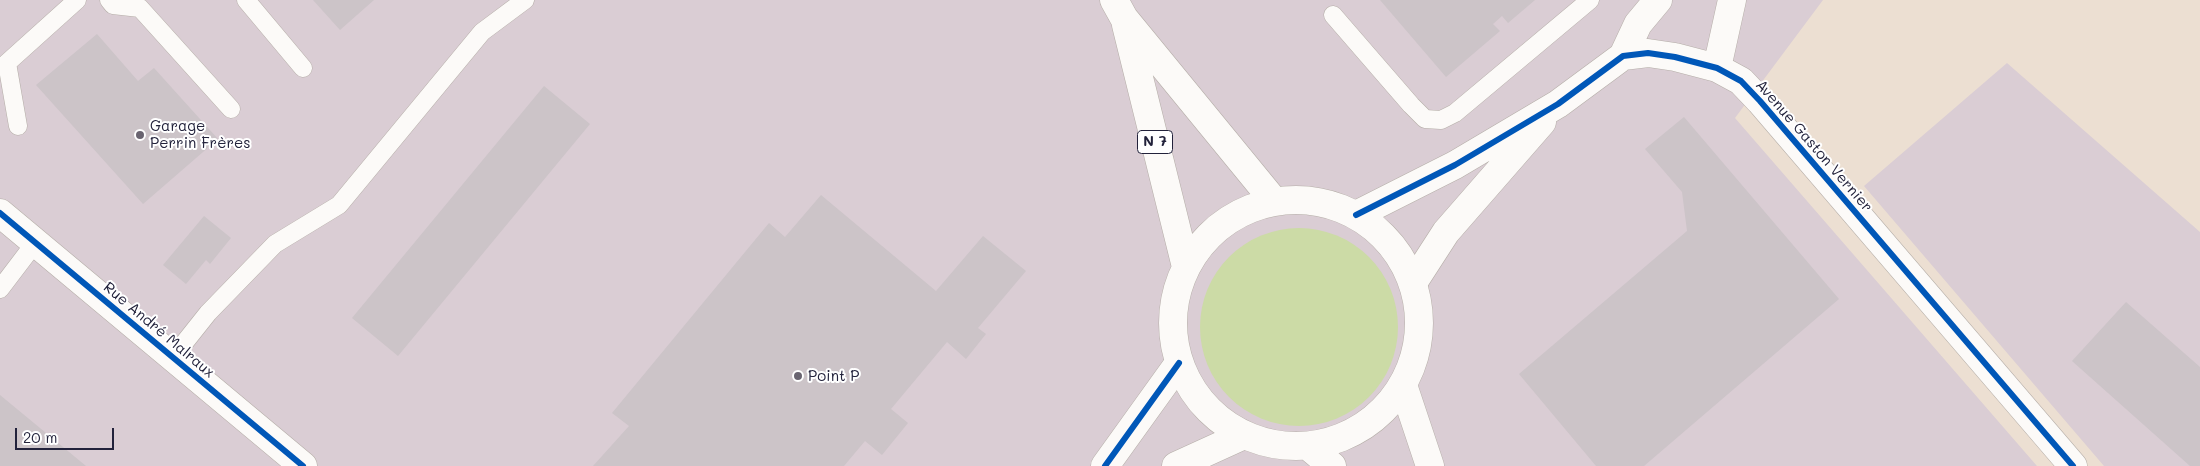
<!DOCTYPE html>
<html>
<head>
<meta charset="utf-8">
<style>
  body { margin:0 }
  #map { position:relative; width:2200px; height:466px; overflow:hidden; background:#ecdfd2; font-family:Mali,sans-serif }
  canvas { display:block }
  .scale { position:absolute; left:15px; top:428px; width:99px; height:22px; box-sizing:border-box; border:2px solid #22223b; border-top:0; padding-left:6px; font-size:15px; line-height:18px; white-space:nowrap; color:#22223b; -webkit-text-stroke:4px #fff; paint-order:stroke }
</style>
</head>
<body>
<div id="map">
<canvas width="2200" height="466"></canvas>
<div class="scale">20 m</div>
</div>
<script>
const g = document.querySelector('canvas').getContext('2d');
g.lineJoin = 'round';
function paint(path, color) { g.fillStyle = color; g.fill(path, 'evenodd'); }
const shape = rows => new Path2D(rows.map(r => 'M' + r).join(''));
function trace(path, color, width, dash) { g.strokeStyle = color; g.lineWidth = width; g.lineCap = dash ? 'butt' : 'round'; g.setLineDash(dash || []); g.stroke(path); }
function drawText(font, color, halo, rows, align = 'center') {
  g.font = font + ' Mali,sans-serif'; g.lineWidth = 4; g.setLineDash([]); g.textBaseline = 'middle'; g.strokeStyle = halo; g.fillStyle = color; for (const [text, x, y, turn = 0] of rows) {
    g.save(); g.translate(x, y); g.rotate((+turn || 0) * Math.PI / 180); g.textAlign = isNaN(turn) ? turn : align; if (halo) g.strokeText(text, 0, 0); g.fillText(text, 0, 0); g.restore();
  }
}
paint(shape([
  [0,0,1823,0,1735,118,2037,466,0,466],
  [2007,63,2200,232,2200,466,2104,466,1864,186]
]), '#dacdd4');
paint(shape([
  '1200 327a99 99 0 1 1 198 0a99 99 0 1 1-198 0Z'
]), '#ccdba6');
paint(shape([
  [313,0,374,0,340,30],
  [1380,0,1535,0,1508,23,1502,16,1493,24,1500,31,1446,77],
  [97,34,138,81,154,68,218,139,143,204,36,85],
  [544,86,590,124,398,356,352,318],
  [1684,117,1839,299,1644,466,1596,466,1519,374,1687,231,1682,192,1645,149],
  [821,195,936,291,983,236,1026,271,978,328,986,334,966,359,947,342,891,409,908,423,882,455,865,441,844,466,593,466,629,426,612,413,769,223,785,237],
  [204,216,231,238,210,264,206,260,186,284,163,265],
  [2126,302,2200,367,2200,466,2190,466,2072,361],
  [0,395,86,466,0,466]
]), '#ccc4c8');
const service = shape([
  [109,0,113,5,140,8,231,109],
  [246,0,303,68],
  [1333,15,1411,105,1425,119,1441,120,1455,113,1590,0],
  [18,126,7,63,77,0],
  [0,289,35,243],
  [173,357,208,313,275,244,339,205,482,32,525,0]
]);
const minor = shape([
  [1623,56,1638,24,1658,0],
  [1717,68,1732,0],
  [0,213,303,466],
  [1356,215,1455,165,1558,104,1623,56,1648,53,1675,57,1717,68,1741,81,1760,101,2073,466],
  [1413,283,1446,232,1542,122],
  [1105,466,1179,363],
  [1176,466,1244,435]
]);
const primary = shape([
  [1114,0,1124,18,1274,201],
  [1126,25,1186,267],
  '1173 323a123 123 0 1 1 246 0a123 123 0 1 1-246 0Z',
  [1403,385,1430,466],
  [1308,446,1332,466]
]);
trace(service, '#b5aea8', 19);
trace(minor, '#b5aea8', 29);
trace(primary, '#b5aea8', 29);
trace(service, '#fcfaf8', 18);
trace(minor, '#fcfaf8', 28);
trace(primary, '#fcfaf8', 28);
trace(shape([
  [0,213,303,466],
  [1356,215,1455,165,1558,104,1623,56,1648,53,1675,57,1717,68,1741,81,1760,101,2073,466],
  [1105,466,1179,363]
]), '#0057b8', 6);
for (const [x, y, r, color] of [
  [140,135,5,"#696470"],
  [798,376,5,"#696470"]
]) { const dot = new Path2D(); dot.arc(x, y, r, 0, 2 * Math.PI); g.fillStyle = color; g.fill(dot); trace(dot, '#fff', 2); }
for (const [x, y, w] of [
  [1155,142,35]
]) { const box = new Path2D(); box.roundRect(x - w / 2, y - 11.5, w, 23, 4); g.fillStyle = '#fff'; g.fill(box); trace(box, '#22223b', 1); }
drawText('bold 14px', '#22223b', null, [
  ["N 7",1155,142]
]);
drawText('15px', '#22223b', '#fff', [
  ["Garage",150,126],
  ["Perrin Frères",150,143],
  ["Point P",808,376]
], 'left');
drawText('15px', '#22223b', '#fff', [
  ["Avenue Gaston Vernier",1814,146,49],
  ["Rue André Malraux",159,330,40]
]);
</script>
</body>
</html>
